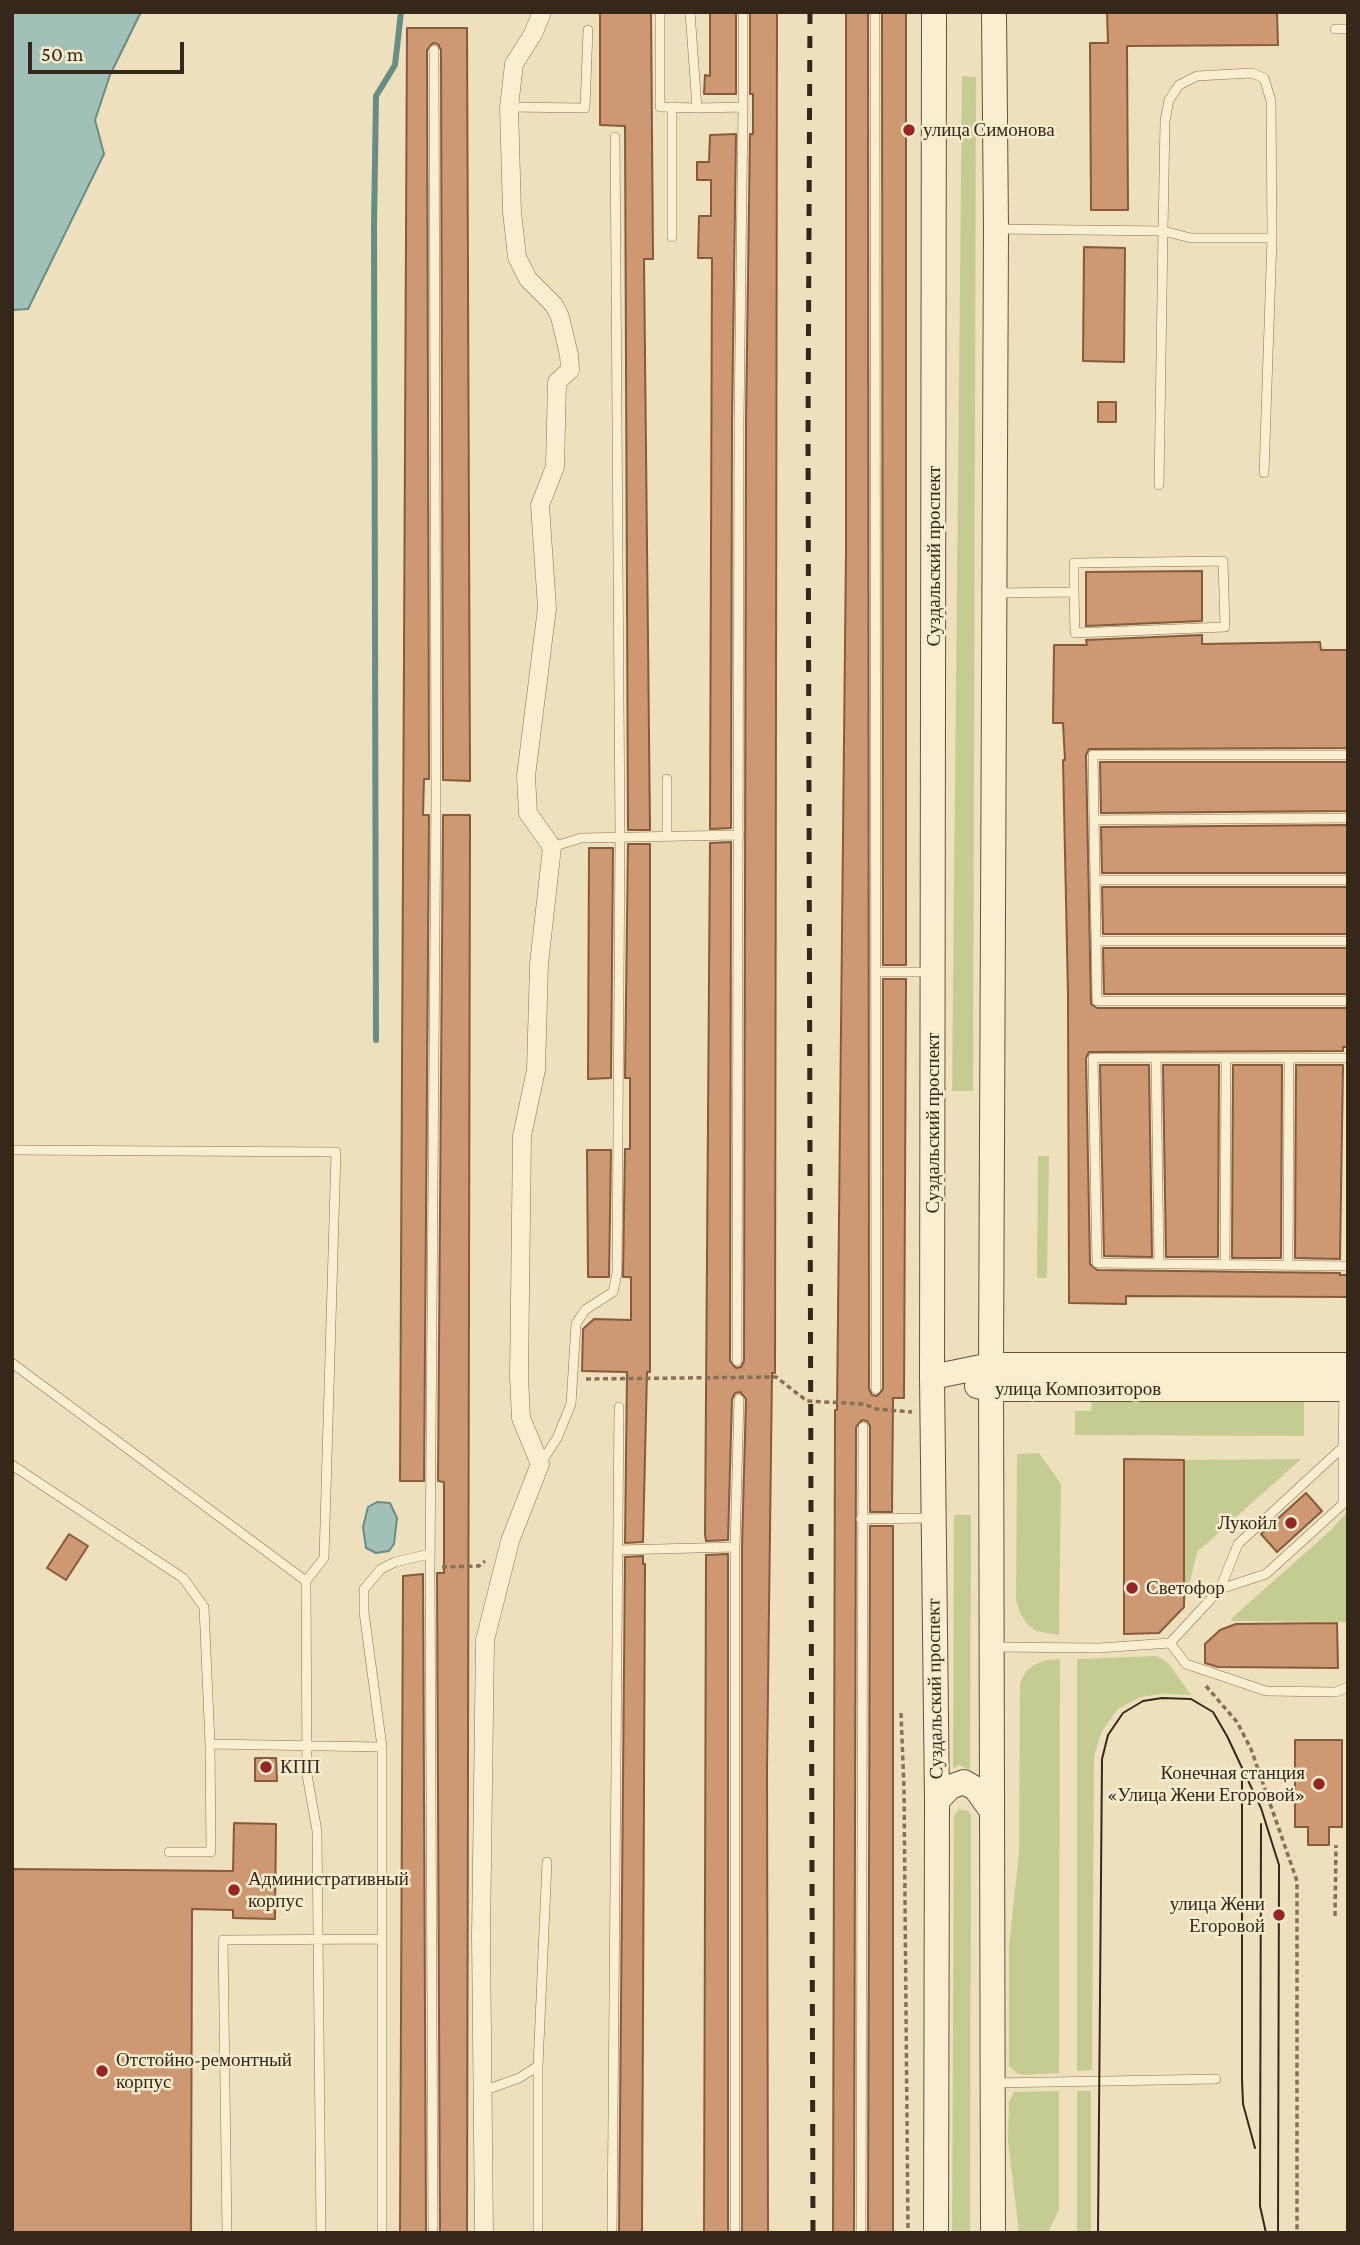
<!DOCTYPE html>
<html>
<head>
<meta charset="utf-8">
<style>
  body { margin:0 }
  #map { position:relative; width:1360px; height:2245px; overflow:hidden; background:#efe0bd; font-family:"Crimson Pro",serif }
  canvas { display:block }
  .frame { position:absolute; inset:0; border:14px solid #35281b; pointer-events:none }
  .scale { position:absolute; left:28px; top:42px; width:156px; height:32px; box-sizing:border-box; border:4px solid #35281b; border-top:0; padding-left:9px; font-size:21px; line-height:24px; white-space:nowrap; color:#35281b; -webkit-text-stroke:5px #f6ebcd; paint-order:stroke }
</style>
</head>
<body>
<div id="map">
<canvas width="1360" height="2245"></canvas>
<div class="frame"></div>
<div class="scale">50 m</div>
</div>
<script>
const g = document.querySelector('canvas').getContext('2d');
g.lineJoin = 'round';
function paint(path, color) { g.fillStyle = color; g.fill(path, 'evenodd'); }
const shape = rows => new Path2D(rows.map(r => 'M' + r).join(''));
function trace(path, color, width, dash) { g.strokeStyle = color; g.lineWidth = width; g.lineCap = dash ? 'butt' : 'round'; g.setLineDash(dash || []); g.stroke(path); }
function drawText(font, color, halo, rows, align = 'center') {
  g.font = font + ' "Crimson Pro",serif'; g.lineWidth = 5; g.setLineDash([]); g.textBaseline = 'middle'; g.strokeStyle = halo; g.fillStyle = color; for (const [text, x, y, turn = 0] of rows) {
    g.save(); g.translate(x, y); g.rotate((+turn || 0) * Math.PI / 180); g.textAlign = isNaN(turn) ? turn : align; if (halo) g.strokeText(text, 0, 0); g.fillText(text, 0, 0); g.restore();
  }
}
paint(shape([
  [962,76,976,77,973,1091,952,1091],
  [1038,1156,1049,1156,1047,1278,1037,1278],
  [1092,1397,1304,1397,1304,1436,1075,1435,1075,1411,1091,1411],
  [1039,1453,1061,1484,1059,1635,1036,1631,1027,1624,1020,1613,1016,1600,1017,1454],
  [1301,1459,1197,1552,1184,1607,1184,1460],
  [1348,1511,1348,1622,1231,1621,1233,1617,1331,1530],
  [954,1515,971,1515,970,1770,959,1765,953,1769],
  [1157,1656,1168,1663,1191,1695,1162,1694,1141,1697,1118,1709,1102,1731,1094,1756,1092,2070,1077,2071,1077,1659],
  [1060,1659,1059,2073,1024,2075,1017,2073,1009,2066,1009,1946,1019,1853,1020,1683,1026,1671,1034,1665,1046,1660],
  [959,1809,968,1811,971,1815,970,2233,952,2233,954,1816],
  [1059,2091,1059,2209,1048,2233,1019,2233,1008,2141,1009,2102,1014,2092],
  [1077,2091,1091,2091,1091,2233,1077,2233]
]), '#c5cc91');
const water = shape([
  [12,12,141,12,110,75,95,120,104,154,28,309,12,310,12,12],
  [377,1502,390,1503,397,1518,394,1544,389,1551,376,1553,366,1548,363,1527,368,1507,377,1502]
]);
paint(water, '#a1c0b7');
trace(water, '#688d85', 2);
trace(shape([
  [376,1040,374,226,376,96,395,65,401,12]
]), '#688d85', 6);
const building = shape([
  [600,12,651,12,653,259,644,259,650,830,628,830,625,126,600,125,600,12],
  [710,12,736,12,736,94,704,94,705,75,710,76,710,12],
  [750,12,777,12,775,1373,772,1373,767,1768,768,2233,742,2233,742,1547,746,1399,740,1392,735,1393,732,1399,728,1540,706,1541,705,1534,710,843,731,842,730,1361,736,1368,741,1367,744,1361,746,421,750,134,753,134,753,94,750,94,750,12],
  [846,12,868,12,869,1389,872,1395,877,1396,883,1389,883,979,906,979,904,1398,893,1398,892,1512,870,1512,870,1426,867,1421,862,1420,856,1427,854,2233,833,2233,835,1410,837,1410,846,550,846,12],
  [882,12,906,12,906,965,883,965,882,12],
  [1107,12,1277,12,1278,45,1127,46,1128,210,1091,210,1090,43,1108,43,1107,12],
  [407,28,467,28,470,781,443,780,441,50,438,44,433,43,427,50,429,779,424,779,423,815,429,815,424,1481,400,1481,407,28],
  [736,134,732,421,731,828,710,829,712,258,698,258,699,216,711,216,711,180,697,180,697,162,709,162,710,135,736,134],
  [1084,247,1125,248,1124,362,1083,361,1084,247],
  [1098,402,1116,402,1116,422,1098,422,1098,402],
  [1202,571,1202,621,1086,626,1086,572,1202,571],
  [1202,635,1202,644,1320,642,1321,650,1348,650,1348,748,1089,749,1086,755,1091,1004,1097,1008,1348,1008,1348,1047,1343,1047,1343,1051,1089,1052,1086,1058,1090,1264,1097,1270,1340,1273,1340,1275,1348,1275,1348,1297,1126,1296,1126,1304,1069,1303,1068,994,1063,760,1065,760,1063,723,1053,723,1054,645,1087,645,1086,640,1202,635],
  [1100,762,1348,762,1348,811,1101,813,1100,762],
  [443,815,470,815,467,2233,440,2233,437,1573,444,1573,444,1482,438,1481,443,815],
  [1348,825,1348,873,1102,873,1101,827,1348,825],
  [628,844,650,844,650,1372,647,1372,643,1542,625,1543,627,1372,582,1371,583,1329,594,1319,631,1320,631,1277,623,1277,625,1149,630,1149,630,1078,625,1078,628,844],
  [589,848,613,848,611,1078,588,1079,589,848],
  [1102,887,1348,887,1348,934,1103,934,1102,887],
  [1103,948,1348,948,1348,994,1104,994,1103,948],
  [1100,1065,1149,1065,1152,1257,1104,1256,1100,1065],
  [1163,1065,1219,1065,1218,1257,1166,1257,1163,1065],
  [1233,1065,1282,1065,1281,1258,1232,1258,1233,1065],
  [1296,1065,1343,1065,1340,1259,1295,1258,1296,1065],
  [587,1150,611,1150,609,1277,588,1277,587,1150],
  [1124,1459,1184,1460,1184,1607,1159,1633,1124,1634,1124,1459],
  [1306,1493,1322,1511,1277,1552,1261,1534,1306,1493],
  [870,1526,893,1526,893,2233,868,2233,870,1526],
  [69,1534,88,1546,66,1580,47,1568,69,1534],
  [728,1554,728,2233,704,2233,706,1555,728,1554],
  [643,1556,643,1564,645,1564,642,2233,619,2233,625,1557,643,1556],
  [423,1574,426,2233,400,2233,403,1576,423,1574],
  [1337,1623,1338,1668,1218,1667,1205,1663,1205,1644,1220,1630,1236,1624,1337,1623],
  [1295,1740,1342,1740,1342,1827,1329,1827,1329,1845,1308,1845,1308,1827,1295,1827,1295,1740],
  [255,1758,276,1758,277,1781,255,1781,255,1758],
  [234,1823,276,1824,275,1919,233,1918,233,1910,192,1909,191,2233,12,2233,12,1869,233,1871,234,1823]
]);
paint(building, '#ce9972');
trace(building, '#865a3b', 2);
const lane = shape([
  [660,12,660,107,697,108,743,107,743,12],
  [690,12,697,108],
  [875,12,876,1389],
  [1335,29,1348,29],
  [509,107,585,108,588,30],
  [997,229,1163,231,1191,238,1272,238,1271,101,1264,78,1252,73,1197,76,1179,85,1169,100,1165,121,1163,231,1159,485],
  [672,237,672,107],
  [1264,473,1272,238],
  [996,593,1074,592,1075,633,1225,627,1223,561,1074,563,1074,592],
  [1348,755,1093,755,1097,1001,1348,1001],
  [1094,820,1348,818],
  [667,836,667,779],
  [552,847,581,838,739,835],
  [1095,880,1348,880],
  [1096,941,1348,941],
  [875,972,932,972],
  [1156,1058,1159,1264],
  [1348,1058,1093,1058,1097,1263,1348,1266],
  [12,1150,336,1152,324,1558,306,1581,307,1775,317,1831,321,2233],
  [1225,1265,1226,1058],
  [1288,1265,1289,1058],
  [737,1361,739,421,743,107],
  [12,1363,306,1581],
  [1343,1447,1343,1504,1266,1574,1220,1589,1238,1544,1343,1447],
  [1343,1447,1344,1390],
  [541,1463,557,1438,571,1404,576,1324,585,1310,613,1292,617,1273,620,838,615,137],
  [12,1465,183,1578,204,1607,210,1744,211,1852,169,1852],
  [861,1519,931,1518],
  [619,1550,735,1547],
  [1170,1643,1186,1664,1266,1691,1336,1692,1348,1687],
  [994,1647,1099,1648,1170,1643,1220,1589],
  [210,1744,382,1747],
  [538,2066,538,2233],
  [994,2083,1216,2079],
  [483,2091,519,2078,538,2066,547,1862],
  [227,2233,223,1940,381,1939],
  [382,2233,382,1747,364,1612,364,1589,381,1569,395,1562,430,1554],
  [433,2233,430,1568,436,795,434,50],
  [612,2233,619,1407],
  [735,2233,735,1547,739,1399],
  [861,2233,863,1427]
]);
const street = shape([
  [484,2233,481,1936,485,1640,510,1541,540,1464,521,1418,519,1377,522,1136,536,1070,539,964,552,847,528,813,526,776,547,608,540,505,555,467,557,382,570,370,569,355,560,317,554,305,528,279,517,257,512,212,509,107,514,64,533,34,542,12]
]);
const secondary = shape([
  [934,12,932,1377,937,1801,936,2233],
  [932,1377,991,1365,1348,1365],
  [977,1386,991,1389,1348,1389],
  [937,1801,950,1787,964,1782,976,1789,991,1810],
  [993,2233,991,1365,996,229,994,12]
]);
trace(lane, '#877156', 10);
trace(street, '#877156', 19);
trace(secondary, '#685139', 26);
trace(shape([
  [586,1379,776,1377,807,1401,864,1404,877,1409,912,1412],
  [442,1567,479,1566,485,1561],
  [1206,1686,1237,1722,1251,1749,1297,1881,1297,2233],
  [901,1713,904,1788,908,2233],
  [1335,1916,1336,1845]
]), '#877156', 3.5, [5, 3.5]);
trace(lane, '#f9eed0', 9);
trace(street, '#f9eed0', 18);
trace(secondary, '#f9eed0', 24);
trace(shape([
  [1242,1775,1242,2079,1243,2104,1255,2148],
  [1261,1824,1260,2206,1266,2233],
  [1098,2233,1102,1759,1108,1735,1123,1713,1143,1701,1162,1698,1191,1699,1213,1712,1227,1736,1261,1808,1279,1865,1278,2233]
]), '#35281b', 2);
trace(shape([
  [810,12,808,437,813,2233]
]), '#35281b', 5, [12, 12]);
for (const [x, y, r, color] of [
  [909,130,7,"#972525"],
  [1291,1523,7,"#972525"],
  [1132,1588,7,"#972525"],
  [266,1767,7,"#972525"],
  [1319,1784,7,"#972525"],
  [234,1890,7,"#972525"],
  [1279,1915,7,"#972525"],
  [102,2071,7,"#972525"]
]) { const dot = new Path2D(); dot.arc(x, y, r, 0, 2 * Math.PI); g.fillStyle = color; g.fill(dot); trace(dot, '#f6ebcd', 2.5); }
drawText('19px', '#35281b', '#f6ebcd', [
  ["улица Симонова",923,130],
  ["Лукойл",1277,1523,"right"],
  ["Светофор",1146,1588],
  ["КПП",280,1767],
  ["Конечная станция",1305,1773,"right"],
  ["«Улица Жени Егоровой»",1305,1795,"right"],
  ["Административный",248,1879],
  ["корпус",248,1901],
  ["улица Жени",1265,1904,"right"],
  ["Егоровой",1265,1926,"right"],
  ["Отстойно-ремонтный",116,2060],
  ["корпус",116,2082]
], 'left');
drawText('19px', '#35281b', '#f6ebcd', [
  ["Суздальский проспект",934,556,-90],
  ["Суздальский проспект",933,1123,-90],
  ["улица Композиторов",1078,1389],
  ["Суздальский проспект",935,1689,-91]
]);
</script>
</body>
</html>
